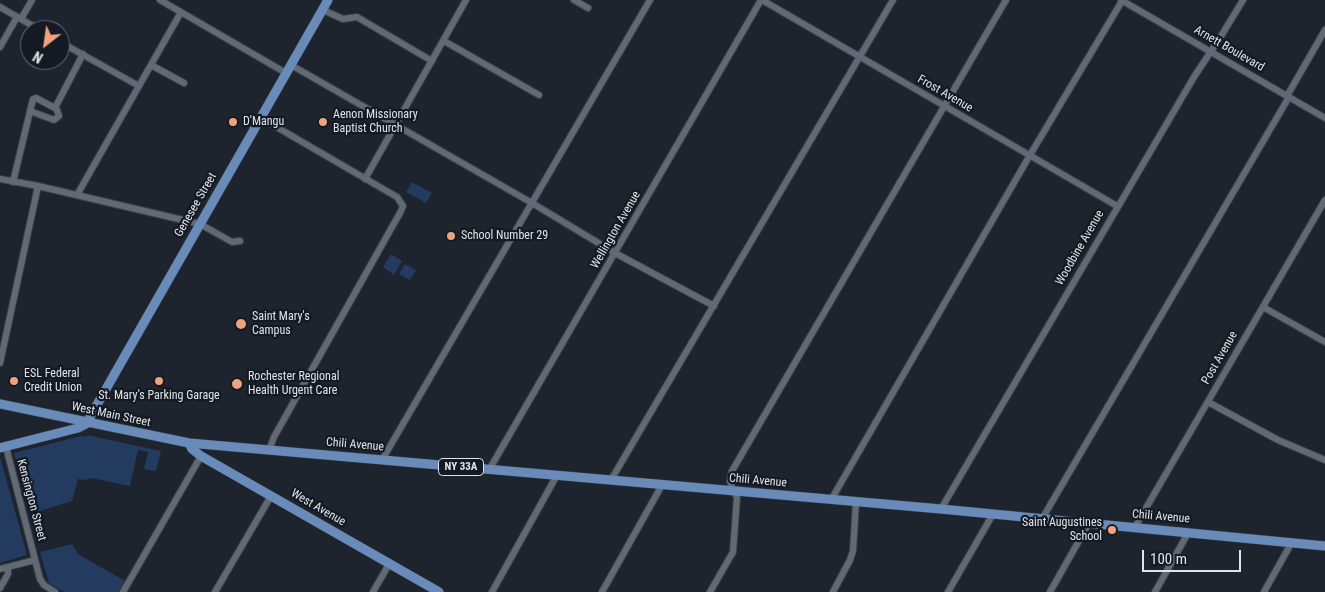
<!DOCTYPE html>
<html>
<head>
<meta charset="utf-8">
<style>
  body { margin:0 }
  #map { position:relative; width:1325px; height:592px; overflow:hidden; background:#1d242d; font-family:"Roboto Condensed",sans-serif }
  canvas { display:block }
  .north { position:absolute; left:20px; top:20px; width:50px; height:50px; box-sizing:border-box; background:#141a23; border:1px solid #656b73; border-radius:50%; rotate:210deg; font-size:14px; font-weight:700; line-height:20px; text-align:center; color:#dfe4ea }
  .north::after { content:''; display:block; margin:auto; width:18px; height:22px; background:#f0a27b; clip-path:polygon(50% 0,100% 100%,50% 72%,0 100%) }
  .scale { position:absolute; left:1142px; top:550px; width:99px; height:22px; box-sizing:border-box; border:2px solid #dfe4ea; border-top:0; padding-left:6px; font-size:15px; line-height:18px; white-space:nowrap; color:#dfe4ea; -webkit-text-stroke:4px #141a23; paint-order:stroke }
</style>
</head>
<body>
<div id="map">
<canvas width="1325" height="592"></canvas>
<div class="north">N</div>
<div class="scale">100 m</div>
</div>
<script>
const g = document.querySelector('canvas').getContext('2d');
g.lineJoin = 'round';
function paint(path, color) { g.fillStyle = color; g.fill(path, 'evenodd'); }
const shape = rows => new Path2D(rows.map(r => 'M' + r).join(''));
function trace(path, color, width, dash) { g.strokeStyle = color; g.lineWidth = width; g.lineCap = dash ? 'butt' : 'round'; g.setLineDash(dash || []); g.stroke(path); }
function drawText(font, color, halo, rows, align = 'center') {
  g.font = font + ' "Roboto Condensed",sans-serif'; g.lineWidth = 4.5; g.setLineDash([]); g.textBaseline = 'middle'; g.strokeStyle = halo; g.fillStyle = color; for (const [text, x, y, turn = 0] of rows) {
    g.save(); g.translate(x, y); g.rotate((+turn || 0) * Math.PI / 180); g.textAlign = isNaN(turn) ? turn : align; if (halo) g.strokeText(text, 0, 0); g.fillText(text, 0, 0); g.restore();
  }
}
paint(shape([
  [412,182,432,193,426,203,406,192],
  [391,254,402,261,394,275,383,267],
  [405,264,416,270,410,280,399,274],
  [87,435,161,451,156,471,144,469,148,452,138,450,130,486,91,478,85,480,78,479,72,501,30,514,14,453,81,436,87,437],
  [0,457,27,555,0,563],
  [72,544,78,554,125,581,119,592,64,592,49,583,40,552]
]), '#233b5e');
const minor = shape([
  [160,0,286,73],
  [574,0,588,8],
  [762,0,1117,206],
  [1121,0,1325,118],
  [0,7,40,30],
  [323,10,343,19,357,17,432,61],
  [21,19,32,0],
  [444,41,539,95],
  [60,42,139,86],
  [0,47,17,17],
  [151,65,184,83],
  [291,65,532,203,615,253,714,306],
  [1287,96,1325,30],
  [30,111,54,120,59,116,57,110,55,108],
  [261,118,397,197,403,206,401,211,274,437,269,450],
  [0,179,38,186,200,224,232,242,240,241],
  [365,179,466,0],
  [13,182,33,99,36,98,55,108,83,54],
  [77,195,181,12],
  [1263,307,1325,342],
  [0,363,38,186],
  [1208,402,1278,440,1325,460],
  [6,447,40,579,44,585,55,592],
  [382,460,650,0],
  [489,470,761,0],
  [611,480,893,0],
  [831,500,1030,155,1122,1],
  [941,509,1194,77,1223,33,1243,0],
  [1042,519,1289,97],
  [1135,527,1325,200],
  [0,569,35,560],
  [0,588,8,574,8,567],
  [123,592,201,456],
  [215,592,271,496],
  [373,592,389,564],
  [492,592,557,475],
  [602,592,662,485],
  [710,592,733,552,737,497,733,491,730,481,732,471,1006,0],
  [833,592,850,560,853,551,856,502],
  [948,592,993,514],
  [1050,592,1089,523],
  [1155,592,1188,533],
  [1264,592,1292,542]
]);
const major = shape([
  [0,404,189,443,941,509,1325,546],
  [189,443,192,449,201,456,439,592],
  [0,448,78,428,86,424,328,0]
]);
trace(minor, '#3b4148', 8);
trace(major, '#3b4148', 10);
trace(minor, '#616974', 6);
trace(major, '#698bb9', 9);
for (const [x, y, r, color] of [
  [233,122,5,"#f0a27b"],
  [323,122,5,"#f0a27b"],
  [451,236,5,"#f0a27b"],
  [241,324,6,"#f0a27b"],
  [14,381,5,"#f0a27b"],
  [159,381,5,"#f0a27b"],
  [237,384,6,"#f0a27b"],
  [1112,530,5,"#f0a27b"]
]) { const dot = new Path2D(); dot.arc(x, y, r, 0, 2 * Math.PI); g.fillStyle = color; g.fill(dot); trace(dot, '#141a23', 2); }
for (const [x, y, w] of [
  [461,467,45]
]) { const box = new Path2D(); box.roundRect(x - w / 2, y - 8.5, w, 17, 4); g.fillStyle = '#141a23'; g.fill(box); trace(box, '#dfe4ea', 1); }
drawText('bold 11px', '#dfe4ea', null, [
  ["NY 33A",461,467]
]);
drawText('12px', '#dfe4ea', '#141a23', [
  ["Arnett Boulevard",1229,49,30],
  ["Frost Avenue",945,94,30],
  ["Genesee Street",196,205,-60],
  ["Wellington Avenue",616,230,-60],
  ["Woodbine Avenue",1080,248,-60],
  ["Post Avenue",1220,358,-60],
  ["West Main Street",111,415,12],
  ["Chili Avenue",355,445,5],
  ["Chili Avenue",758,481,5],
  ["Kensington Street",31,500,75],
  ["West Avenue",318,508,30],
  ["Chili Avenue",1161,517,5]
]);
drawText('12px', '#dfe4ea', '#141a23', [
  ["Aenon Missionary",333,115],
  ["Baptist Church",333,129],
  ["D'Mangu",243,122],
  ["School Number 29",461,236],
  ["Saint Mary's",252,317],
  ["Campus",252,331],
  ["ESL Federal",24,374],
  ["Credit Union",24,388],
  ["Rochester Regional",248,377],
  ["Health Urgent Care",248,391],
  ["St. Mary's Parking Garage",159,396,"center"],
  ["Saint Augustines",1102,523,"right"],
  ["School",1102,537,"right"]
], 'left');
</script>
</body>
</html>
